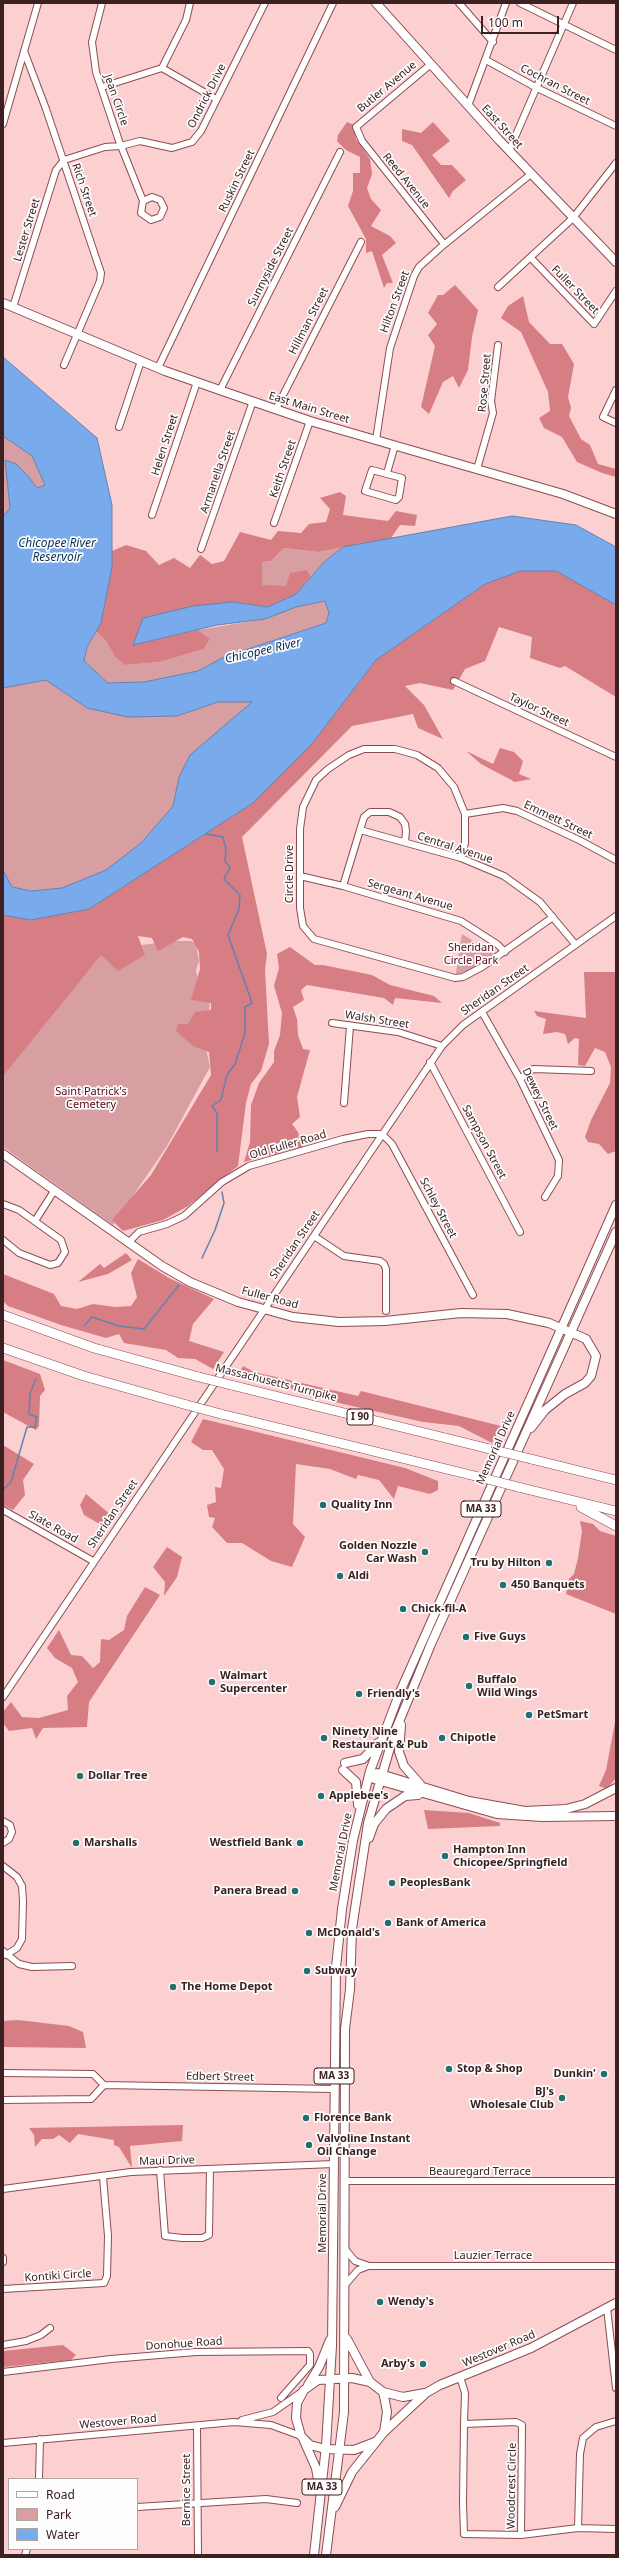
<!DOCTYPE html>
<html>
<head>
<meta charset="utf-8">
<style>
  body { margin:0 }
  #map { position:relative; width:619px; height:2558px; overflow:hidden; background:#fccfd1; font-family:"Noto Sans",sans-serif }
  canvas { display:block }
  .frame { position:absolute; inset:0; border:4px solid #3c2022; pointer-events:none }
  .legend { position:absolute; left:8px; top:2478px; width:130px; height:72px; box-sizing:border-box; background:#fdfdfd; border:1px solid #b0a5a5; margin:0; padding:5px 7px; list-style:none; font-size:12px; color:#3c2022 }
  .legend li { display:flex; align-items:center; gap:8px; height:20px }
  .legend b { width:20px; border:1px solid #b0a5a5 }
  .scale { position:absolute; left:481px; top:16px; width:78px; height:18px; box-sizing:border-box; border:2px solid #3c2022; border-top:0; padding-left:5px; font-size:12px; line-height:14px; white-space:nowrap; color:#3c2022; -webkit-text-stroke:3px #fdfdfd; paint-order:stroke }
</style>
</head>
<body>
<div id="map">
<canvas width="619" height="2558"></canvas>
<div class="frame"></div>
<ul class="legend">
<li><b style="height:5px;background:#fff"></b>Road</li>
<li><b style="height:11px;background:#d89fa2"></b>Park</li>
<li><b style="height:11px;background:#78aaec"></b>Water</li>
</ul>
<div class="scale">100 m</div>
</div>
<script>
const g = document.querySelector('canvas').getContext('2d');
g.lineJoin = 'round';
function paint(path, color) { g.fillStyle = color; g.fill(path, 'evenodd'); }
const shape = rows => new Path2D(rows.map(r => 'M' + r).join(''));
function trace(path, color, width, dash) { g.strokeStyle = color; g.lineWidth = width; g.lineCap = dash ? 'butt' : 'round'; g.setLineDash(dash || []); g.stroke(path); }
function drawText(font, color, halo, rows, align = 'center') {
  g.font = font + ' "Noto Sans",sans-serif'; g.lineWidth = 3.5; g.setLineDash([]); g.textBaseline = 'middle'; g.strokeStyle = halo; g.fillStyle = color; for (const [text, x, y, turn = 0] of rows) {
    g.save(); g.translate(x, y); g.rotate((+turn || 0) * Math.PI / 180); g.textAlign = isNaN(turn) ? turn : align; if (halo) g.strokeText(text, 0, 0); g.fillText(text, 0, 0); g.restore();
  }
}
paint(shape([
  [3,436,32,456,45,485,37,488,29,477,16,464,5,460,10,509,3,517],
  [343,547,324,562,311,576,307,570,286,586,262,586,262,562,271,561,284,548,318,552],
  [325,601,329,613,326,623,224,657,198,671,144,682,108,683,84,661,87,647,96,631,106,641,115,657,124,665,160,662,204,649,210,639,198,630,265,619,296,607],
  [46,680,87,708,177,716,218,702,253,701,179,777,173,806,141,843,106,870,62,888,31,891,11,887,3,870,3,688],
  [462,934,494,954,470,970,456,974,459,951,454,950,455,944,460,945],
  [172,941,191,941,196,944,199,961,196,970,198,980,210,999,206,1049,210,1067,167,1146,113,1225,3,1147,3,1067,97,951]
]), '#d89fa2');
paint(shape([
  [347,122,354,125,356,139,370,159,372,174,367,188,371,199,381,210,371,226,390,236,396,243,382,255,393,283,387,283,384,288,372,251,366,253,366,239,348,206,353,191,353,173,360,173,360,157,346,150,337,141,338,135],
  [433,122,450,141,432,155,441,165,452,165,466,180,453,191,449,198,412,145,402,141,402,129,421,133],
  [455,285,478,310,472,337,468,370,459,388,453,376,443,382,429,414,421,407,435,346,428,335,437,324,428,313,438,295,443,295],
  [523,296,529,322,550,344,562,344,574,364,568,397,571,408,569,416,581,439,590,445,598,464,616,469,616,477,602,473,577,462,562,437,544,428,539,418,550,411,548,392,521,332,501,318,508,306],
  [340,492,346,496,343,515,388,521,396,511,417,515,415,526,400,525,391,538,318,552,284,548,271,561,262,562,262,585,286,586,290,573,307,570,311,576,296,594,268,607,232,602,133,645,198,630,210,639,204,649,160,662,124,665,115,657,106,641,96,631,101,623,112,567,112,551,126,545,146,551,159,565,174,558,190,568,200,555,212,564,224,561,240,532,271,540,278,531,301,533,309,524,326,522,330,509,320,498],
  [520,571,556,571,616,605,616,697,565,666,560,668,530,658,532,637,499,627,485,661,465,669,453,690,420,683,405,686,424,705,443,739,418,728,413,714,352,726,242,837,267,954,265,970,269,1044,261,1071,251,1084,246,1103,238,1166,188,1206,163,1220,123,1231,112,1220,151,1175,211,1075,209,1052,193,1046,176,1031,178,1024,188,1024,195,1012,211,1010,211,1003,191,1000,200,969,199,952,192,939,183,937,158,951,152,938,138,936,145,955,118,971,101,955,3,1076,3,915,31,920,89,909,253,803,311,745,376,660,485,584],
  [500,748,514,752,523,761,519,774,531,779,515,782,481,764,466,751,493,764],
  [290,947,315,965,323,965,372,975,390,985,434,996,442,1003,395,998,393,1005,384,998,307,985,301,990,304,1000,293,1007,297,1019,298,1035,303,1049,310,1050,297,1097,300,1117,292,1124,298,1132,303,1147,244,1162,250,1142,251,1105,259,1083,274,1062,274,1051,280,1035,282,1013,274,986,279,968,277,954],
  [584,972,616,972,616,1151,608,1154,599,1144,588,1142,585,1137,591,1120,610,1083,611,1067,605,1052,595,1048,585,1066,578,1065,579,1039,575,1038,568,1044,565,1034,557,1032,543,1034,546,1019,537,1016,534,1011,586,1018],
  [126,1253,132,1260,108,1274,78,1282,100,1264,104,1268],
  [138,1259,169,1278,214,1299,193,1324,189,1341,224,1352,213,1369,195,1359,178,1358,166,1350,124,1343,119,1334,106,1338,61,1325,8,1306,3,1301,3,1274,54,1294,61,1306,77,1309,93,1304,115,1307,131,1306,137,1297,131,1273],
  [3,1360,40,1374,45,1390,40,1396,39,1426,36,1430,3,1412],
  [243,1366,254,1372,358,1396,361,1391,501,1426,492,1443,459,1426,423,1422,299,1394,288,1386,258,1380,241,1370],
  [203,1419,405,1468,438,1481,438,1490,430,1494,398,1486,394,1499,379,1480,358,1475,356,1479,330,1469,296,1464,293,1524,305,1537,292,1567,271,1561,242,1543,227,1543,212,1527,215,1518,209,1517,207,1505,216,1502,215,1487,221,1488,224,1469,212,1450,203,1450,191,1442],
  [3,1445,34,1464,23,1480,25,1495,13,1510,3,1505],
  [86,1494,111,1515,112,1519,105,1527,84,1515,80,1505],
  [580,1521,593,1524,600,1531,616,1536,616,1614,566,1594,569,1579,574,1574,578,1558,582,1531],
  [167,1547,182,1557,177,1577,164,1596,165,1582,153,1567],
  [145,1587,160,1595,89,1702,87,1727,43,1728,36,1739,32,1728,9,1731,3,1723,3,1712,11,1702,22,1717,39,1718,68,1710,67,1696,78,1682,72,1668,55,1658,47,1648,59,1630,71,1655,82,1656,93,1668,100,1662,101,1639,109,1640,124,1630,127,1616],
  [616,1717,616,1778,607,1789,599,1786,606,1770],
  [424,1810,469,1813,500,1823,500,1826,428,1829],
  [18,2020,69,2026,83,2032,86,2048,3,2047,3,2021],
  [183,2125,182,2141,130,2146,132,2168,119,2147,114,2145,114,2140,78,2134,70,2143,59,2135,53,2139,42,2139,35,2147,34,2135,29,2128],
  [63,2345,76,2355,71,2360,3,2367,3,2351]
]), '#d77e84');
const water = shape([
  [3,357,97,438,112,505,112,567,101,623,87,647,84,661,108,683,144,682,198,671,224,657,326,623,329,613,325,601,296,607,265,619,217,625,133,645,143,618,193,606,232,602,268,607,296,594,324,562,343,547,512,516,576,525,616,547,616,605,556,571,520,571,485,584,376,660,311,745,253,803,89,909,31,920,3,915,3,870,12,887,31,891,62,888,106,870,141,843,173,806,179,777,190,755,252,702,218,702,177,716,128,717,87,708,46,680,3,688,3,517,10,508,5,460,16,464,29,477,37,488,45,485,32,456,3,436,3,357]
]);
paint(water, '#78aaec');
trace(water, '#6681af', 1);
trace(shape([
  [206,834,223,837,226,849,225,861,230,868,224,879,240,895,239,909,228,935,252,1003,245,1007,245,1033,235,1064,227,1075,221,1100,212,1106,217,1113,217,1152],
  [202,1258,215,1230,224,1203,222,1192],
  [84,1326,92,1317,119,1326,144,1329,179,1285],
  [3,1490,11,1482,27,1427,35,1427,37,1417,29,1414,30,1393,36,1379]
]), '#6681af', 1.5);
const minor = shape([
  [102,3,92,42,96,72,119,141,143,201,141,213,151,220,160,217,164,208,160,200,152,197,143,201],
  [459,3,493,42],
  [520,3,616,50],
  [24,51,46,109,101,273,100,281,64,365],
  [486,60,537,88,616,126],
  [431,64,356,127,362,141,444,244],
  [162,68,186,20,190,3],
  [102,87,162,68,216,99],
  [468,106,506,3],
  [3,124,38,3],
  [509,151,573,3],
  [531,258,594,324,616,291],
  [498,287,573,218,616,163],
  [13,307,56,170,64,160,105,147,121,146,140,141,172,148,192,142,201,131,265,3],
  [158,368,333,3],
  [220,390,340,152],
  [616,390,603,417,616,423],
  [276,409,361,242],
  [119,427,141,361],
  [376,440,390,348,414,276,419,267,440,248,531,174],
  [477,469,493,413,491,401,498,345],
  [372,470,402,478,399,497,396,500,365,491,372,470],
  [387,473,395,445],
  [152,515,197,382],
  [274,523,310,421],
  [201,549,253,401],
  [454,681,616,757],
  [465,814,503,808,517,811,579,840,616,860],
  [360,830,364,817,370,812,389,812,400,817,405,824,406,831,405,842],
  [461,858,465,843,465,814,454,787,438,768,417,755,395,749,364,749,349,755,328,769,316,780,303,807,300,829,300,908,303,926,314,939,455,978,463,977,482,967,553,917],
  [300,876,343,886,461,921,497,944,505,952],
  [343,886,360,830,461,858,504,876,540,902,575,944],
  [482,1012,520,1079,559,1160,558,1176,545,1197],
  [332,1023,398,1032,442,1046],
  [430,1062,520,1232],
  [520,1079,533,1069,591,1071],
  [344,1103,350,1026],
  [3,1204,19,1210,61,1240,65,1252,58,1263,50,1265,19,1253,3,1240],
  [35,1221,54,1191],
  [314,1236,344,1256,380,1261,384,1264,386,1269,386,1311],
  [128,1243,139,1232,167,1224,184,1216,222,1182,249,1166,343,1139,368,1134,382,1134,392,1144,473,1295],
  [3,1510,93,1561],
  [3,1697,442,1046,463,1025,616,916],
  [3,1821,10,1825,12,1832,9,1839,3,1843],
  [3,1866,17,1877,22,1886,23,1901,22,1939,17,1948,6,1955],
  [3,1951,19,1964,32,1967,72,1966],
  [3,2073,93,2074,104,2085],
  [3,2100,91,2099,104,2085,334,2089],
  [160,2170,165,2236,182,2238,202,2238,209,2235,210,2169],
  [344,2181,616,2181],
  [3,2189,131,2172,334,2164],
  [345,2249,355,2261,369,2266,616,2266],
  [3,2258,3,2262],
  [345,2285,358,2270,368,2266],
  [3,2289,104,2283,107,2276,108,2236,103,2177],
  [607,2308,616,2388],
  [3,2345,26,2341,41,2335,50,2328],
  [3,2372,111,2359,196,2352,308,2351,310,2354,310,2365,281,2398],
  [460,2377,465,2393,464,2424,463,2503,464,2534,521,2535,522,2425,516,2422,464,2424],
  [242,2420,273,2412,303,2391],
  [197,2426,198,2555],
  [3,2443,234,2422,271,2425,301,2436],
  [39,2479,40,2439],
  [137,2507,266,2499,297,2503],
  [578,2528,580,2454,583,2438,596,2427,616,2421],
  [521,2535,578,2528,616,2529],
  [25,2555,27,2549]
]);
const major = shape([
  [376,3,499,140,616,262],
  [3,303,165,371,231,394,310,421,563,494,616,514],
  [3,1154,162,1266,190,1282,238,1302,293,1317,339,1322,385,1321,461,1313,507,1314,549,1323,586,1339,596,1356,591,1376,585,1383,565,1394,545,1410,531,1428],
  [401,1725,399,1752,404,1766,420,1784],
  [345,1763,363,1759,378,1743],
  [343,1770,356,1782,358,1805],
  [377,1773,469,1801,525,1811,566,1809,585,1804,616,1788],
  [374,1779,497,1814,542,1817,616,1816],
  [369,1838,374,1824,386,1809,405,1796,418,1795],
  [347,2339,370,2382],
  [308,2385,319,2367,330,2340],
  [383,2392,403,2397,425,2393],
  [384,2432,426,2393,440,2385,531,2348,616,2303],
  [304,2441,316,2468,319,2486],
  [335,2507,352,2472,384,2432,387,2412,385,2401,383,2392,370,2382,352,2378,318,2380,304,2390,297,2403,296,2418,301,2436,310,2445,325,2449,354,2450,375,2442],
  [314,2555,326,2446,332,2346,336,1967,342,1909,353,1840,370,1771,400,1692,616,1205],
  [326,2555,344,2412,345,2029,350,1989,352,1929,368,1823,394,1734,431,1644,616,1232]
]);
const highway = shape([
  [3,1315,94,1348,199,1377],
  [3,1348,84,1376,187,1405],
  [231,1385,490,1449],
  [221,1414,479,1477],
  [531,1459,616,1480],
  [518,1487,616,1511],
  [581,1507,616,1526]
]);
trace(minor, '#8c4d52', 8);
trace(major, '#8c4d52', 10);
trace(highway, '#8c4d52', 10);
trace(minor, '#fff', 6);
trace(major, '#fff', 8);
trace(highway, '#fff', 9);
const highwayBridge = shape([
  [199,1377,231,1385],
  [187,1405,221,1414],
  [490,1449,531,1459],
  [479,1477,518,1487]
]);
trace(highwayBridge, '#8c4d52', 10, []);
trace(highwayBridge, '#fff', 9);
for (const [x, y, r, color] of [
  [323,1505,4,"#246f70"],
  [425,1552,4,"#246f70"],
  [549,1563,4,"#246f70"],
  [340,1576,4,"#246f70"],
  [503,1585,4,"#246f70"],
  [403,1609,4,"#246f70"],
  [466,1637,4,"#246f70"],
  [212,1682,4,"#246f70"],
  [469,1686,4,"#246f70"],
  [359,1694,4,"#246f70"],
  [529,1715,4,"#246f70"],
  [324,1738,4,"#246f70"],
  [442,1738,4,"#246f70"],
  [80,1776,4,"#246f70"],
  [321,1796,4,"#246f70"],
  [76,1843,4,"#246f70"],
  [300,1843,4,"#246f70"],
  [445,1856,4,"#246f70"],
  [392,1883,4,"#246f70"],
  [295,1891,4,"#246f70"],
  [388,1923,4,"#246f70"],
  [309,1933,4,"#246f70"],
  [307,1971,4,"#246f70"],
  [173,1987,4,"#246f70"],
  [449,2069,4,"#246f70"],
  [604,2074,4,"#246f70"],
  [562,2098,4,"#246f70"],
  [306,2118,4,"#246f70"],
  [309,2145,4,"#246f70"],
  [380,2302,4,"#246f70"],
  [423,2364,4,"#246f70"]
]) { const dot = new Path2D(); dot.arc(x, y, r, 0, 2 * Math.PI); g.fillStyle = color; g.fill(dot); trace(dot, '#fdfdfd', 1.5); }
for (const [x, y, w] of [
  [360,1417,26],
  [481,1509,40],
  [334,2076,40],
  [322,2487,40]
]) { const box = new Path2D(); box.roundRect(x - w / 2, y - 8, w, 16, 3); g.fillStyle = '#fdfdfd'; g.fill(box); trace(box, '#3c2022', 1); }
drawText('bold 10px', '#3c2022', null, [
  ["I 90",360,1417],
  ["MA 33",481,1509],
  ["MA 33",334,2076],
  ["MA 33",322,2487]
]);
drawText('11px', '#3c2022', '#fdfdfd', [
  ["Cochran Street",555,85,27],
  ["Butler Avenue",387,87,-40],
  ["Ondrick Drive",207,96,-63],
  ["Jean Circle",116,100,71],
  ["East Street",502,127,48],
  ["Ruskin Street",237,181,-64],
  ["Reed Avenue",406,181,51],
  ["Rich Street",84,190,71],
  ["Lester Street",27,230,-73],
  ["Sunnyside Street",271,267,-63],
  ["Fuller Street",575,290,46],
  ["Hilton Street",395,302,-70],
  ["Hillman Street",309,321,-63],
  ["Rose Street",485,383,-85],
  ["East Main Street",309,408,17],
  ["Helen Street",165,445,-72],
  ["Keith Street",283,469,-71],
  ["Armanella Street",218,472,-71],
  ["Taylor Street",539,710,25],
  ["Emmett Street",558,820,25],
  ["Central Avenue",455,848,18],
  ["Circle Drive",290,874,-90],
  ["Sergeant Avenue",410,895,16],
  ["Sheridan Street",495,990,-35],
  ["Walsh Street",377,1020,9],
  ["Dewey Street",540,1099,64],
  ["Sampson Street",484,1142,62],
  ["Old Fuller Road",288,1145,-16],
  ["Schley Street",438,1208,62],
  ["Sheridan Street",295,1245,-56],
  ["Fuller Road",270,1298,15],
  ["Massachusetts Turnpike",276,1383,14],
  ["Memorial Drive",496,1448,-66],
  ["Sheridan Street",113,1514,-56],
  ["Slate Road",53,1527,29],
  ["Memorial Drive",341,1852,-79],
  ["Edbert Street",220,2077,1],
  ["Maui Drive",167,2161,-2],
  ["Beauregard Terrace",480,2172],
  ["Memorial Drive",323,2213,-90],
  ["Lauzier Terrace",493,2256],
  ["Kontiki Circle",58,2276,-4],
  ["Donohue Road",184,2344,-4],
  ["Westover Road",499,2349,-23],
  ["Westover Road",118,2422,-5],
  ["Woodcrest Circle",512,2486,-89],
  ["Bernice Street",187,2490,-90]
]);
drawText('11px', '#580519', '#fdfdfd', [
  ["Sheridan",471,948],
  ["Circle Park",471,961],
  ["Saint Patrick's",91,1092],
  ["Cemetery",91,1105]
]);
drawText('bold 11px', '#3c2022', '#fdfdfd', [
  ["Quality Inn",331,1505],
  ["Golden Nozzle",417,1546,"right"],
  ["Car Wash",417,1559,"right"],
  ["Tru by Hilton",541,1563,"right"],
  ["Aldi",348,1576],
  ["450 Banquets",511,1585],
  ["Chick-fil-A",411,1609],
  ["Five Guys",474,1637],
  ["Walmart",220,1676],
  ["Supercenter",220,1689],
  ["Buffalo",477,1680],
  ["Wild Wings",477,1693],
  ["Friendly's",367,1694],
  ["PetSmart",537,1715],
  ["Ninety Nine",332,1732],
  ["Restaurant & Pub",332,1745],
  ["Chipotle",450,1738],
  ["Dollar Tree",88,1776],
  ["Applebee's",329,1796],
  ["Marshalls",84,1843],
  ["Westfield Bank",292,1843,"right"],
  ["Hampton Inn",453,1850],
  ["Chicopee/Springfield",453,1863],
  ["PeoplesBank",400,1883],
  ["Panera Bread",287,1891,"right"],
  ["Bank of America",396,1923],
  ["McDonald's",317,1933],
  ["Subway",315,1971],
  ["The Home Depot",181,1987],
  ["Stop & Shop",457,2069],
  ["Dunkin'",596,2074,"right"],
  ["BJ's",554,2092,"right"],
  ["Wholesale Club",554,2105,"right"],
  ["Florence Bank",314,2118],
  ["Valvoline Instant",317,2139],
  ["Oil Change",317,2152],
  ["Wendy's",388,2302],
  ["Arby's",415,2364,"right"]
], 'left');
drawText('italic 12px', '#092c55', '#fdfdfd', [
  ["Chicopee River",57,544],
  ["Reservoir",57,558],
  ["Chicopee River",263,651,-13]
]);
</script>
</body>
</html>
